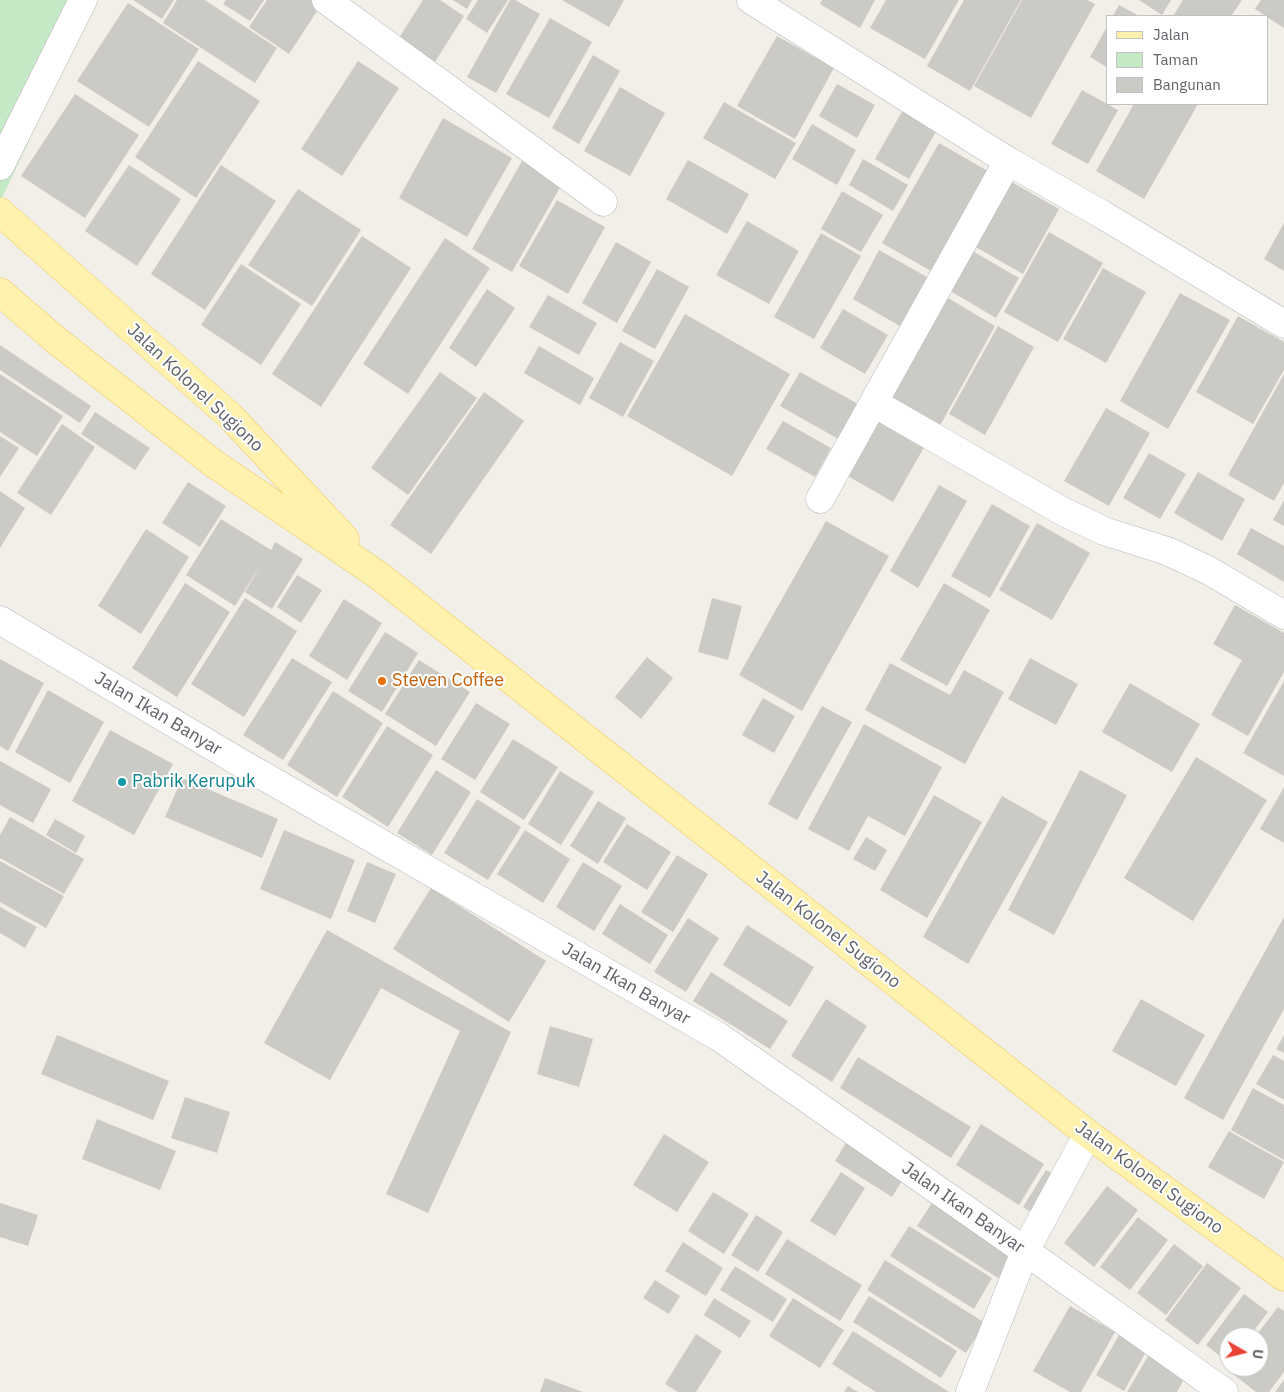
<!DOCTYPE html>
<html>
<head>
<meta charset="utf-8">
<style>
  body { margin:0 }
  #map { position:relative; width:1284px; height:1392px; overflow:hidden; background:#f1efe8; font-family:"IBM Plex Sans",sans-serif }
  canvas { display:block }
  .legend { position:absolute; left:1106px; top:15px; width:162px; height:90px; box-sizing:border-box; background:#fff; border:1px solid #bfc1c3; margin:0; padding:6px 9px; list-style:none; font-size:15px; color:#5f6368 }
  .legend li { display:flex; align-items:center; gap:10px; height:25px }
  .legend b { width:25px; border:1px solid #bfc1c3 }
  .north { position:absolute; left:1219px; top:1327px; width:50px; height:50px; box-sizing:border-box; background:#fff; border:1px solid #bfc1c3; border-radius:50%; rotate:98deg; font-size:14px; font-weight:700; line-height:20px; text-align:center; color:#5f6368 }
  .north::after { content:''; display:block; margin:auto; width:18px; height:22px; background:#ea4335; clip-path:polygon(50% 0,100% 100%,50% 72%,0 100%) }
</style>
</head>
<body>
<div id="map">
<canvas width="1284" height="1392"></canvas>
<ul class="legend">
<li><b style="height:6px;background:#fff2af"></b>Jalan</li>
<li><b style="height:14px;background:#c5e8c5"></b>Taman</li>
<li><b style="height:14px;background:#cccac5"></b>Bangunan</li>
</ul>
<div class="north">U</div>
</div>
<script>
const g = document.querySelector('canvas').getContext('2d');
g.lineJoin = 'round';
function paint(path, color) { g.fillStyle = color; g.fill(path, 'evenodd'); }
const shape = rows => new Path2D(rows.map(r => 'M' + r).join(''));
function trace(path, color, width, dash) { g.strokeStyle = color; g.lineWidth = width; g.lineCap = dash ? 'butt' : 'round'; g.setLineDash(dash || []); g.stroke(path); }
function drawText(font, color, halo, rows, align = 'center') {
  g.font = font + ' "IBM Plex Sans",sans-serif'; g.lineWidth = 4; g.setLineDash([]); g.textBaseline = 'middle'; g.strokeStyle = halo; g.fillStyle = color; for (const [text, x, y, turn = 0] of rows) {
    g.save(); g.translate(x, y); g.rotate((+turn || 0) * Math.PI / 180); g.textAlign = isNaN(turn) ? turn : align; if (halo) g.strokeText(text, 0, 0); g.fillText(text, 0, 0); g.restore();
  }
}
paint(shape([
  [0,0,96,0,0,202]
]), '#c5e8c5');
paint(shape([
  [133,0,174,0,162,19],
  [177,0,205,0,277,48,255,83,163,23],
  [226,0,264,0,250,21,223,4],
  [267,0,314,0,321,5,289,54,249,27],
  [423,0,440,0,464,16,433,65,397,41],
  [453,0,472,0,467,9],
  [478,0,508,0,487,33,466,19],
  [510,0,515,0,540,14,496,93,467,77],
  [562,0,624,0,609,27],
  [822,0,875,0,860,28,820,4],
  [886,0,959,0,925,59,870,28],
  [964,0,1021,0,970,91,927,66],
  [1022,0,1087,0,1095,4,1031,118,974,86],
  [1139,0,1171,0,1162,15],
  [1183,0,1242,0,1231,16,1173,16],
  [1261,0,1284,0,1284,28,1255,9],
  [128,3,199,49,149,127,77,81],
  [1119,5,1139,16,1113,16],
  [550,18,592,42,549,118,506,94],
  [1108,25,1108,68,1090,57],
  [777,36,834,68,795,139,737,106],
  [593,55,620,71,579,144,552,128],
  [198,61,260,101,196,198,135,157],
  [358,61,399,88,342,176,301,149],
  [837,84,875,105,857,138,819,116],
  [620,87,665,113,630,176,584,151],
  [1082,90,1118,110,1088,164,1051,144],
  [75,94,139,135,85,218,21,176],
  [724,102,796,143,775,179,703,138],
  [1134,104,1198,104,1144,199,1096,171],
  [904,108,938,128,909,179,875,159],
  [443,118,512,158,467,237,399,198],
  [812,124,856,150,837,185,792,159],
  [939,143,993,174,936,274,882,243],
  [863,159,908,185,893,211,849,185],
  [688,160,749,194,727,234,666,199],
  [522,161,562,184,512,272,472,249],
  [129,165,181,199,137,266,85,231],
  [221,165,276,201,205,310,151,274],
  [1010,181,1059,209,1023,274,974,246],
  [298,189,361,230,312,306,248,265],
  [842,191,883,215,861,252,821,229],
  [557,200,605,227,568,294,519,266],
  [747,221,799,251,769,304,716,275],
  [1284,223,1284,271,1264,259],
  [1049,232,1103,263,1058,342,1004,312],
  [821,233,861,256,814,339,774,317],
  [362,236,411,268,321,407,272,374],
  [445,238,490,268,408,394,363,364],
  [616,242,651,262,617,323,582,303],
  [969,249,1019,278,996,318,947,289],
  [879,250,927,277,900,326,853,299],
  [241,264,301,304,261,365,201,325],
  [1103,268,1146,292,1106,363,1063,339],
  [657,269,689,287,655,349,622,331],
  [487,289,515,308,476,367,449,348],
  [1180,293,1230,320,1168,429,1120,401],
  [548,295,597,323,579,355,529,327],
  [948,298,995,326,937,431,888,403],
  [843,309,888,335,865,374,820,348],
  [685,314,790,374,732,476,627,416],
  [1238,316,1284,342,1284,370,1253,424,1196,392],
  [998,326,1034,347,985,435,949,414],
  [620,342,654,361,623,417,589,398],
  [0,345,91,406,80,423,0,370],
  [539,346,594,378,580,405,524,373],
  [440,372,477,398,408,495,371,468],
  [800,372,860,405,840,440,780,406],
  [0,374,63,416,37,456,0,432],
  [1284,374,1284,483,1274,501,1228,475],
  [484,392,524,421,431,554,390,525],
  [1106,408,1150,433,1109,506,1064,481],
  [95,412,150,448,135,470,81,434],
  [880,415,927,442,893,502,846,475],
  [783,421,831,448,815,477,766,449],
  [62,424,95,447,51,515,17,493],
  [0,436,19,448,0,477],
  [1149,453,1186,474,1160,519,1123,498],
  [1198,472,1245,499,1222,541,1174,513],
  [188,482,226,506,200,547,162,523],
  [939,485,967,501,918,588,890,571],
  [0,491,25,508,0,548],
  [1284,500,1284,526,1273,520],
  [992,504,1030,526,990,598,951,576],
  [221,519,271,550,275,542,303,559,272,609,245,592,263,561,235,606,186,575],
  [826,521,889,556,802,711,739,675],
  [1037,523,1090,553,1052,620,999,590],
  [1251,528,1284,546,1284,582,1237,554],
  [146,529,189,557,141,634,98,606],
  [297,575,322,590,301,623,277,607],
  [185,583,230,612,177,697,132,668],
  [944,583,990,610,947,686,900,660],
  [245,598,297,631,244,717,191,684],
  [712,598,742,606,728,660,698,652],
  [344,599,382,623,347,680,309,656],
  [1235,605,1284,633,1284,672,1248,736,1211,715,1242,660,1213,644],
  [385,632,418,653,382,712,348,691],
  [647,657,673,678,641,719,615,697],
  [292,658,332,682,283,760,243,735],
  [1030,658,1078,684,1056,725,1008,699],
  [0,659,44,683,8,751,0,746],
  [419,660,470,692,436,746,385,714],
  [890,663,950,695,964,670,1004,692,965,764,865,710],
  [1284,681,1284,776,1243,753],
  [1130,683,1200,724,1172,772,1102,732],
  [48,690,104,722,70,783,15,752],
  [333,691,383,723,337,797,287,765],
  [763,698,795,716,774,753,742,735],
  [476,703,510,724,475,780,441,759],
  [822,706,852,722,797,820,768,804],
  [864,724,942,767,905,836,868,816,849,851,808,829],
  [387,726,433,755,388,827,342,797],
  [110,730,173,764,134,835,72,801],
  [513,739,558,767,524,820,480,792],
  [1196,757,1267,800,1193,921,1124,878],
  [0,761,51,789,33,823,0,805],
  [436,770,471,792,432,855,397,833],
  [1080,770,1127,795,1054,935,1008,910],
  [560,771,594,792,561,845,528,824],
  [182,778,278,819,262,858,165,817],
  [1284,787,1284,843,1260,829],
  [934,795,982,822,927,918,880,890],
  [1002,796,1048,822,968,964,923,937],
  [477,799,521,827,488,880,444,853],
  [598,801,626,818,598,864,570,846],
  [10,817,84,859,64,894,0,858,0,835],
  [55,819,85,836,76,853,46,835],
  [627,824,671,852,647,890,603,862],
  [284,830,355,860,331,919,260,889],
  [525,830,570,859,543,903,497,874],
  [866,837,887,850,875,871,853,859],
  [677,855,708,874,673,932,641,912],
  [0,861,64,896,46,928,0,902],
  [367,862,396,874,375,923,347,911],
  [583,862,622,886,594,931,556,907],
  [431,888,546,961,509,1022,393,949],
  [620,904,668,935,650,964,602,934],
  [0,907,37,927,25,948,0,933],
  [1284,917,1284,1009,1223,1120,1184,1098],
  [688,918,719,938,686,992,654,972],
  [747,925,814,967,790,1007,723,965],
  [327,930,511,1032,428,1213,386,1194,460,1031,381,988,330,1080,264,1043],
  [711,972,788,1021,770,1049,693,1001],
  [826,999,867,1026,832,1082,791,1056],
  [1141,999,1205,1035,1176,1086,1112,1051],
  [550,1026,593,1039,579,1087,537,1074],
  [57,1035,169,1081,153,1120,41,1074],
  [1284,1035,1284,1053,1276,1049],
  [1273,1055,1284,1061,1284,1100,1256,1084],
  [858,1057,971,1127,951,1158,840,1088],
  [1253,1088,1284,1105,1284,1160,1231,1130],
  [185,1097,230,1112,217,1153,171,1138],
  [97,1119,176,1151,160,1190,82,1159],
  [981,1124,1044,1164,1019,1205,956,1165],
  [1229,1131,1284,1162,1264,1199,1208,1167],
  [664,1134,709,1162,677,1212,633,1185],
  [850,1136,907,1173,892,1197,835,1161],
  [1046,1170,1060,1178,1037,1216,1023,1207],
  [841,1172,865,1188,835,1236,810,1221],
  [1107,1186,1138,1210,1094,1267,1064,1243],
  [713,1192,749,1214,724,1254,688,1231],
  [937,1195,1017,1247,998,1278,917,1226],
  [0,1203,38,1215,28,1246,0,1237],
  [756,1215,783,1232,758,1272,731,1255],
  [1138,1217,1168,1240,1130,1290,1100,1267],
  [909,1226,992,1278,974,1309,890,1256],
  [787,1239,862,1285,840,1321,765,1274],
  [683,1242,723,1268,706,1296,665,1271],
  [1174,1244,1203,1266,1166,1315,1137,1293],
  [885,1260,985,1323,966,1353,867,1290],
  [1207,1263,1241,1288,1198,1345,1165,1320],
  [735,1266,787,1299,773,1322,720,1290],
  [655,1280,680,1296,669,1314,643,1298],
  [1244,1294,1268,1312,1249,1337,1229,1337,1229,1363,1206,1345],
  [869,1296,957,1351,941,1378,853,1322],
  [714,1298,751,1321,740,1338,704,1315],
  [793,1298,844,1330,820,1368,769,1336],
  [1070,1306,1115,1332,1081,1392,1070,1392,1033,1371],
  [1278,1307,1284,1311,1284,1372,1269,1392,1256,1392,1229,1371,1232,1367,1259,1367,1259,1337,1255,1337],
  [853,1331,949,1392,876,1392,832,1364],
  [696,1334,722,1351,696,1392,678,1392,665,1384],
  [1119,1335,1147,1350,1124,1391,1096,1375],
  [1151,1351,1188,1372,1177,1392,1127,1392],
  [545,1378,583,1392,540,1392],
  [1284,1380,1284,1392,1275,1392],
  [848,1386,858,1392,844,1392]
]), '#cccac5');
const minor = shape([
  [326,0,603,202],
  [751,0,1008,161,1103,215,1284,324],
  [0,166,83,0],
  [874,403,1062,511,1104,531,1167,551,1208,570,1284,615],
  [820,499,1008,161],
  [0,620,239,762,719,1037,1025,1251,1224,1392],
  [970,1392,1025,1251,1088,1134]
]);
const major = shape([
  [0,212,230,416,345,539],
  [0,292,57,341,213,463,378,575,1088,1134,1284,1277]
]);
trace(minor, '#b5b8bc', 29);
trace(major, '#f2c960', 29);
trace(minor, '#fff', 28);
trace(major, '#fff2af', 28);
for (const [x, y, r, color] of [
  [382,681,5,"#e8710a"],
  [122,782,5,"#0f9aa8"]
]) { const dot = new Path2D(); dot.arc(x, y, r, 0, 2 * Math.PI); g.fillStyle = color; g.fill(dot); trace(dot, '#fff', 2); }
drawText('18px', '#5f6368', '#fff', [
  ["Jalan Kolonel Sugiono",195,388,43],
  ["Jalan Ikan Banyar",158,714,31],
  ["Jalan Kolonel Sugiono",828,930,38],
  ["Jalan Ikan Banyar",626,984,30],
  ["Jalan Kolonel Sugiono",1149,1178,36],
  ["Jalan Ikan Banyar",963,1208,35]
]);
drawText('18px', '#c56008', '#fff', [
  ["Steven Coffee",392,681]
], 'left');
drawText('18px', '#0d838f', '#fff', [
  ["Pabrik Kerupuk",132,782]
], 'left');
</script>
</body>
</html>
